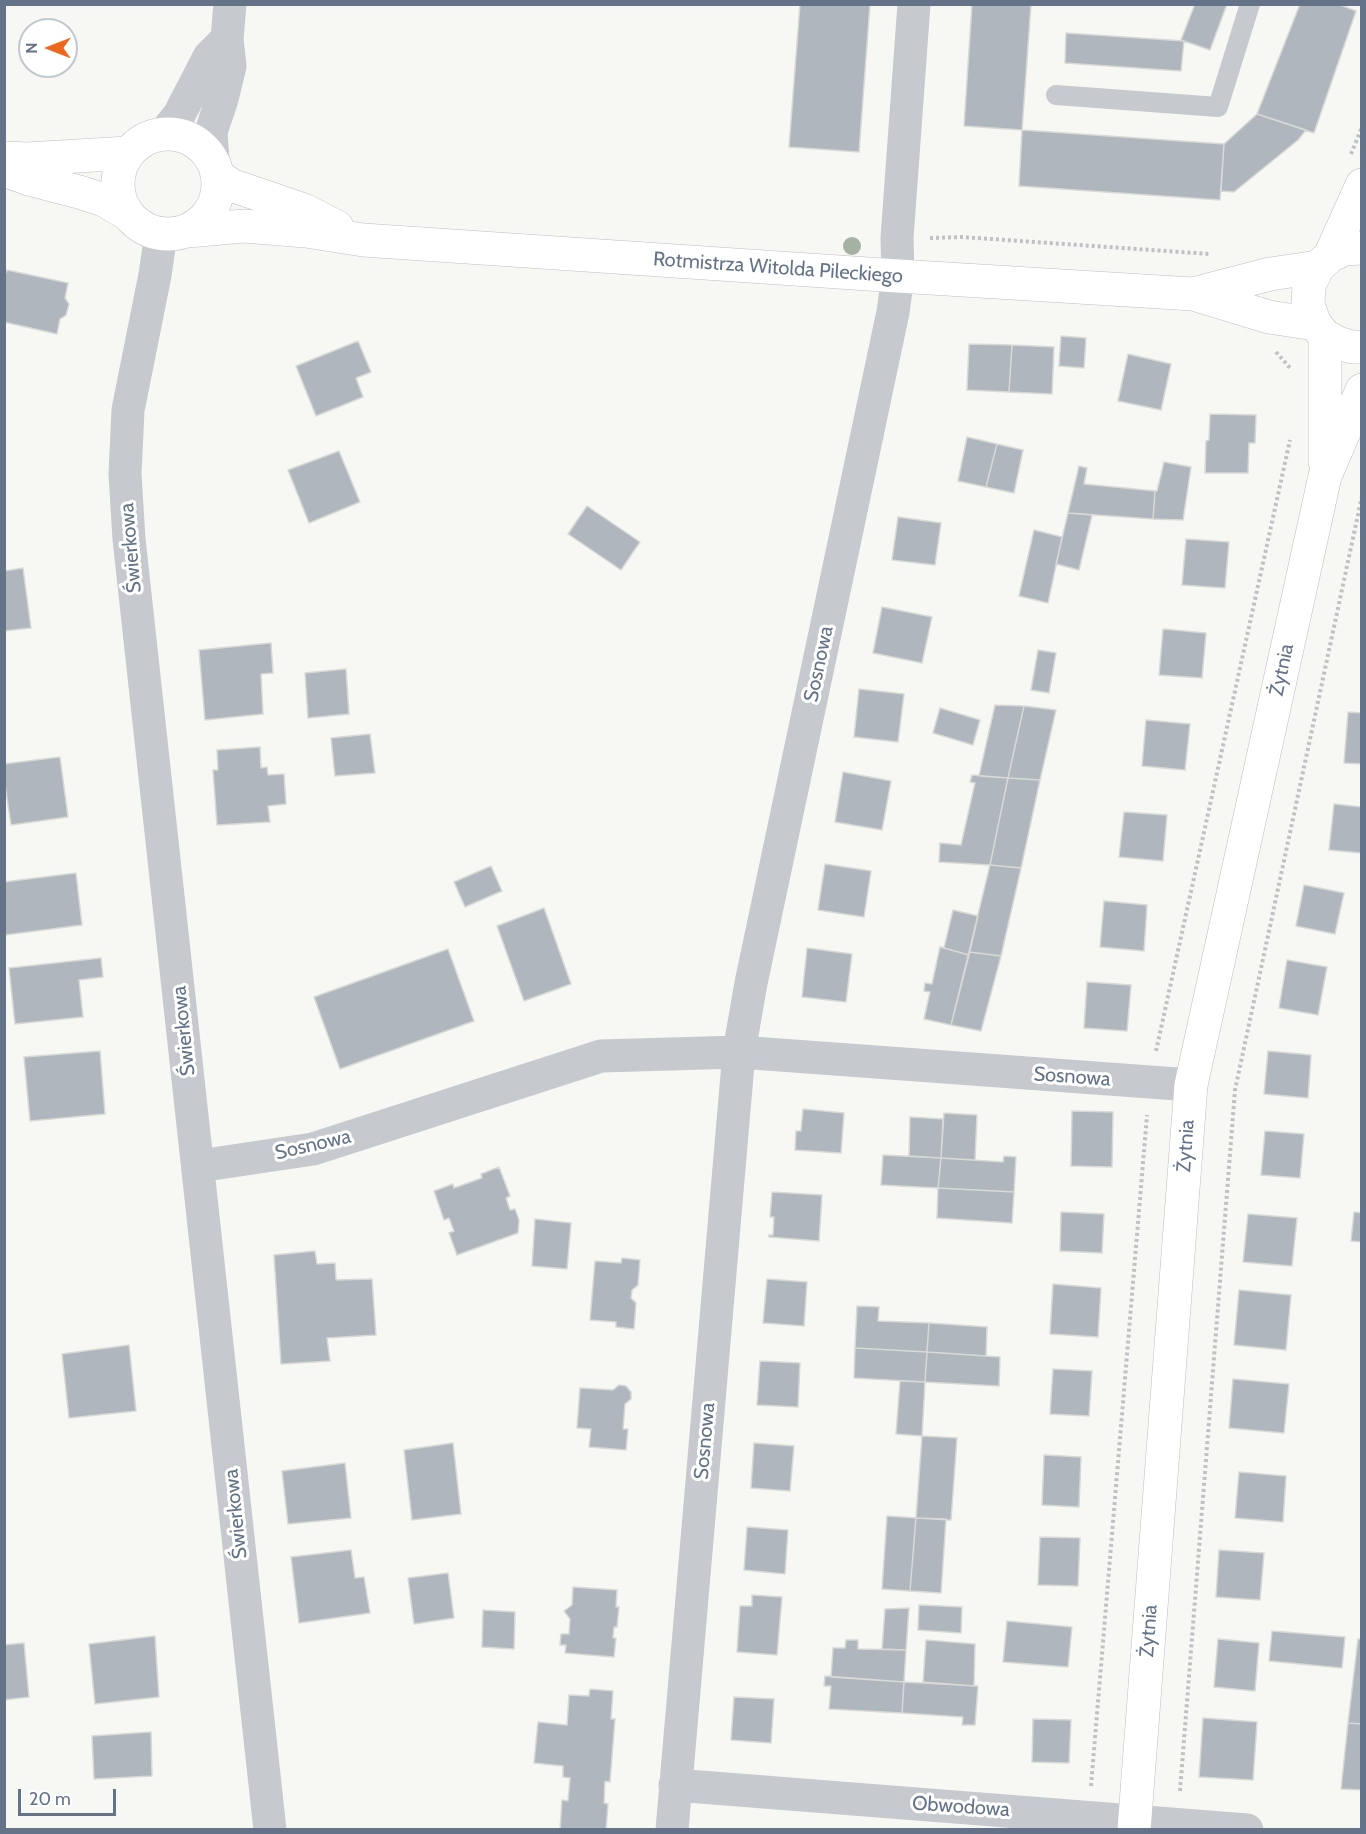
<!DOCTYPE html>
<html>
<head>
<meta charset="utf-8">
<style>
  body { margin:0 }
  #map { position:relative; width:1366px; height:1834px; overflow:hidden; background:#f7f7f4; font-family:Cabin,sans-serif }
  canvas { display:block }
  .frame { position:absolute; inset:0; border:6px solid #647387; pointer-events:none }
  .north { position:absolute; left:18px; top:18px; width:60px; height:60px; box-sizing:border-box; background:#fff; border:2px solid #c1c7cf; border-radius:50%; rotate:270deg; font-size:16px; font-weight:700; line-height:24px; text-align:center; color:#647387 }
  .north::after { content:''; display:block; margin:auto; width:21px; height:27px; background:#ee671d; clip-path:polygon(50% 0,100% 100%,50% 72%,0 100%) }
  .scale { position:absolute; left:18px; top:1789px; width:98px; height:27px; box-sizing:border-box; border:3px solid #647387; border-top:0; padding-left:8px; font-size:18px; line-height:21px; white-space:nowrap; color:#647387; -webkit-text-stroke:4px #fff; paint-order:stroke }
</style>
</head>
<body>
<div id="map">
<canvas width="1366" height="1834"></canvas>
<div class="frame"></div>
<div class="north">N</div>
<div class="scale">20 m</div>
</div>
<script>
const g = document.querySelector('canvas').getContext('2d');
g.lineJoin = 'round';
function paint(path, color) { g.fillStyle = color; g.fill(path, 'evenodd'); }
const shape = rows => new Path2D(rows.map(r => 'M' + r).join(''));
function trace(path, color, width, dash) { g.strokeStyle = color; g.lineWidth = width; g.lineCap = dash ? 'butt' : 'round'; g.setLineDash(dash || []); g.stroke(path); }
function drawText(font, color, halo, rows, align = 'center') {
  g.font = font + ' Cabin,sans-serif'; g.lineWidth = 6; g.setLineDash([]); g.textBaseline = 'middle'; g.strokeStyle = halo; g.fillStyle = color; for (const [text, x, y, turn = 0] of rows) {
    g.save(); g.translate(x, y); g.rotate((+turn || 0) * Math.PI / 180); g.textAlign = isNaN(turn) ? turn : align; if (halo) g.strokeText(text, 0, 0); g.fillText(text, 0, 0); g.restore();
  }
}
const building = shape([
  [800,4,870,4,859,152,789,147,800,4],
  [972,4,1031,4,1022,130,964,126,972,4],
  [1195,4,1227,4,1210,50,1181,40,1195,4],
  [1300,4,1338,4,1356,11,1314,133,1257,114,1300,4],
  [1066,33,1184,41,1181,71,1065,63,1066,33],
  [1257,114,1306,130,1298,140,1234,192,1221,191,1224,144,1257,114],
  [1022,130,1224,144,1220,200,1019,186,1022,130],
  [7,270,68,283,65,298,69,304,66,315,60,319,57,334,4,322,4,278,7,270],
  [1061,336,1086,338,1084,368,1059,366,1061,336],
  [358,341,371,372,356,378,363,397,316,416,296,366,358,341],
  [969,344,1012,345,1009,392,967,390,969,344],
  [1012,345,1054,347,1052,394,1009,392,1012,345],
  [1128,354,1171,364,1161,410,1118,401,1128,354],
  [1210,414,1256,415,1255,443,1249,443,1248,473,1205,473,1206,441,1209,440,1210,414],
  [967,437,997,444,986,487,958,481,967,437],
  [997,444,1023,450,1014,493,986,487,997,444],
  [339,451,360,502,309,523,288,470,339,451],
  [1164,462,1191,467,1183,520,1153,519,1155,491,1157,491,1164,462],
  [1079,466,1087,468,1084,484,1155,491,1153,519,1068,513,1079,466],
  [587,506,640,542,621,570,568,534,587,506],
  [1068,513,1092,515,1079,570,1056,564,1068,513],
  [898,517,941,523,935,565,892,560,898,517],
  [1034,530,1062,537,1048,603,1019,596,1034,530],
  [1186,539,1229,542,1225,588,1182,585,1186,539],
  [23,568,31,628,4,631,4,571,23,568],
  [882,607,932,617,922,663,873,653,882,607],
  [1163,629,1206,633,1202,678,1159,675,1163,629],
  [271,643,273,673,261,674,263,714,205,720,199,650,271,643],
  [1038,650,1056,653,1049,693,1031,690,1038,650],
  [346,669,349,714,308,718,305,673,346,669],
  [859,689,904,694,898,742,854,737,859,689],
  [995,705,1024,706,1008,778,979,776,995,705],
  [1024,706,1056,710,1040,780,1008,778,1024,706],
  [940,708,980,720,973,745,933,733,940,708],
  [1348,712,1362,713,1362,764,1344,763,1348,712],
  [1146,720,1190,724,1185,770,1142,766,1146,720],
  [370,734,375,773,335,776,331,738,370,734],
  [260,747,261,768,267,767,268,775,284,774,286,804,268,806,270,822,217,825,213,770,218,770,217,750,260,747],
  [60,757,68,817,11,825,4,777,4,764,60,757],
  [843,772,891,781,882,830,835,822,843,772],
  [972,775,1008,778,990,865,939,862,940,843,961,845,975,783,970,782,972,775],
  [1008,778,1040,780,1021,868,990,865,1008,778],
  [1334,804,1362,807,1362,853,1329,850,1334,804],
  [1124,812,1167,815,1163,861,1119,857,1124,812],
  [825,864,871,871,864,917,818,910,825,864],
  [990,865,1021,868,1001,956,969,952,990,865],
  [491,866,502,891,465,907,454,882,491,866],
  [76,873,82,925,5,935,4,882,76,873],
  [1304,885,1344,893,1335,934,1296,926,1304,885],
  [1104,901,1147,905,1144,951,1100,947,1104,901],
  [544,908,571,984,524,1001,497,926,544,908],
  [953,910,978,916,969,955,944,948,953,910],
  [940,947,969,955,951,1025,924,1019,930,992,924,991,925,983,932,984,940,947],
  [807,948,852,954,846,1002,802,997,807,948],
  [448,949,474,1021,340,1069,314,997,448,949],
  [969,952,1001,956,981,1031,951,1025,969,952],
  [101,958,103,977,79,980,83,1017,15,1024,9,968,101,958],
  [1287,960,1327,967,1318,1015,1279,1008,1287,960],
  [1087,982,1131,985,1127,1031,1084,1028,1087,982],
  [100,1051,105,1114,30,1121,24,1057,100,1051],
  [1268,1051,1311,1055,1308,1098,1264,1094,1268,1051],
  [803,1109,844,1113,841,1153,795,1150,796,1131,801,1131,803,1109],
  [1072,1111,1113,1112,1112,1167,1071,1166,1072,1111],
  [944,1113,977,1115,975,1160,941,1158,944,1113],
  [910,1117,943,1119,941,1158,909,1156,910,1117],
  [1265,1131,1304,1134,1300,1178,1261,1175,1265,1131],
  [883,1155,941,1158,938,1188,881,1185,883,1155],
  [1004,1156,1016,1157,1014,1192,938,1188,941,1158,1003,1162,1004,1156],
  [499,1167,510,1196,506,1198,510,1210,515,1209,519,1220,518,1233,457,1255,449,1233,454,1231,449,1218,444,1220,434,1191,453,1184,454,1188,482,1178,481,1174,499,1167],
  [938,1188,1014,1192,1012,1223,937,1218,938,1188],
  [772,1192,822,1195,819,1241,769,1237,769,1235,773,1235,774,1217,770,1217,772,1192],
  [1061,1212,1104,1214,1102,1253,1060,1251,1061,1212],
  [1354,1212,1362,1213,1362,1242,1351,1241,1354,1212],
  [1248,1214,1297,1218,1292,1266,1243,1262,1248,1214],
  [535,1219,571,1223,567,1269,532,1266,535,1219],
  [315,1251,317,1264,335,1263,336,1280,372,1279,376,1335,327,1338,330,1361,281,1364,274,1255,315,1251],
  [622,1258,640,1260,638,1285,632,1290,631,1298,636,1303,634,1329,616,1327,616,1322,590,1320,595,1261,621,1263,622,1258],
  [767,1279,807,1282,804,1326,763,1323,767,1279],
  [1053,1284,1101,1288,1098,1337,1050,1334,1053,1284],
  [1239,1290,1291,1295,1286,1350,1234,1345,1239,1290],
  [857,1306,879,1307,878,1321,929,1323,927,1352,855,1348,857,1306],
  [929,1323,987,1327,986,1356,927,1352,929,1323],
  [129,1345,136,1411,69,1418,62,1354,129,1345],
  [855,1348,927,1352,925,1382,854,1378,855,1348],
  [927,1352,1000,1357,999,1386,925,1382,927,1352],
  [760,1361,800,1363,798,1407,757,1405,760,1361],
  [1053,1369,1092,1371,1089,1416,1050,1414,1053,1369],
  [1233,1379,1289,1384,1284,1433,1229,1428,1233,1379],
  [900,1381,925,1382,922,1436,896,1434,900,1381],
  [619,1385,626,1386,631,1392,631,1399,625,1404,623,1429,628,1429,626,1450,589,1447,591,1429,577,1428,580,1388,613,1390,619,1385],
  [922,1436,957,1438,951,1520,916,1518,922,1436],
  [453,1443,461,1514,412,1520,404,1450,453,1443],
  [754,1443,794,1446,790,1491,751,1488,754,1443],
  [1044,1455,1081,1457,1079,1507,1042,1505,1044,1455],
  [345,1463,351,1518,288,1524,282,1471,345,1463],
  [1239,1472,1286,1476,1283,1522,1235,1518,1239,1472],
  [887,1516,916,1518,910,1591,882,1589,887,1516],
  [916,1518,946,1519,941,1593,910,1591,916,1518],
  [747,1527,788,1530,785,1574,744,1570,747,1527],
  [1040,1537,1080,1538,1078,1586,1038,1585,1040,1537],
  [351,1550,355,1578,364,1577,370,1613,299,1623,291,1557,351,1550],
  [1219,1550,1264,1553,1260,1600,1216,1597,1219,1550],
  [448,1573,454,1618,414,1624,408,1578,448,1573],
  [573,1587,617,1590,616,1607,619,1607,617,1627,614,1627,613,1638,616,1638,614,1657,565,1653,566,1645,560,1645,561,1634,569,1634,570,1619,564,1611,572,1605,573,1587],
  [752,1595,782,1597,777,1655,737,1652,740,1606,752,1606,752,1595],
  [919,1605,962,1607,961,1633,918,1630,919,1605],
  [909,1608,906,1650,882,1649,885,1609,909,1608],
  [483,1610,515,1612,514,1649,482,1647,483,1610],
  [1007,1621,1072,1627,1068,1667,1003,1662,1007,1621],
  [1272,1631,1345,1637,1342,1668,1269,1661,1272,1631],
  [155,1636,159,1697,95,1704,89,1644,155,1636],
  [1218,1639,1259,1643,1255,1691,1214,1687,1218,1639],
  [1358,1639,1362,1639,1362,1724,1348,1723,1358,1639],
  [846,1640,858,1640,858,1649,906,1650,904,1682,831,1677,833,1648,845,1648,846,1640],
  [926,1640,975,1644,974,1686,923,1682,926,1640],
  [24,1643,29,1697,4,1700,4,1645,24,1643],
  [825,1676,904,1682,902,1713,829,1709,831,1686,824,1686,825,1676],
  [904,1682,978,1686,975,1725,962,1725,963,1717,902,1713,904,1682],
  [590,1689,613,1691,611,1719,615,1719,610,1782,605,1781,604,1803,608,1804,606,1830,560,1830,562,1800,568,1801,570,1778,563,1777,563,1766,534,1763,538,1722,567,1725,569,1695,589,1696,590,1689],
  [734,1697,774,1699,771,1743,731,1740,734,1697],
  [1203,1718,1257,1722,1253,1780,1199,1777,1203,1718],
  [1033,1719,1071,1720,1069,1763,1032,1762,1033,1719],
  [1348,1723,1362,1724,1362,1790,1341,1789,1348,1723],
  [151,1732,152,1776,94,1779,92,1736,151,1732]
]);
paint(building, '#afb6bd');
trace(building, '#d8d9d6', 1.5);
const secondary = shape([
  '118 184a50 50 0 1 1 100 0a50 50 0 1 1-100 0Z',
  [4,158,27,159,128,153],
  [4,170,29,179,79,192,104,200,129,215],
  [218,176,231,185,304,210,337,227],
  [188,231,244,226,306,231,363,240,898,276,1193,294,1269,317,1315,324],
  [1362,248,1344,249,1330,256,1318,267,1309,285,1308,305,1315,324,1325,336,1338,343,1352,347,1362,347],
  [1330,256,1362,185],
  [1193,294,1270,274,1318,267],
  [1325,462,1325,336],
  [1134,1830,1191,1085,1325,476,1362,390]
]);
trace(secondary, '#bbbec4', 34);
trace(shape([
  [1351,154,1362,127],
  [930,238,962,237,1210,254],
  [1276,352,1291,369],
  [1156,1051,1290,440],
  [1091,1786,1147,1115],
  [1180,1791,1235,1090,1362,496]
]), '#c0c1c4', 4, [3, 3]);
trace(shape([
  [1056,95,1218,107,1250,4]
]), '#c6c9cd', 20);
trace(shape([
  [164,134,179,115,209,57,227,39],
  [213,160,211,132,222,99,230,66,227,39,230,4],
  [161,234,155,275,128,410,125,474,129,539,270,1830],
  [199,1166,313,1149,601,1056,739,1052,1191,1085],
  [675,1785,1247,1830],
  [672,1830,739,1052,751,983,893,312,898,276,897,238,914,4]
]), '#c6c9cd', 33);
trace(secondary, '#fff', 33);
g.fillStyle = '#a5b1a2';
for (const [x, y] of [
  [852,246]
]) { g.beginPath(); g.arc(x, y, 9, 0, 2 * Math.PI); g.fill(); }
drawText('20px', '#647387', '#fff', [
  ["Rotmistrza Witolda Pileckiego",778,268,4],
  ["Świerkowa",131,548,-95],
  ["Sosnowa",819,664,-78],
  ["Żytnia",1282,670,-78],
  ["Świerkowa",184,1031,-96],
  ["Sosnowa",1072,1077,4],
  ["Sosnowa",313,1145,-13],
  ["Żytnia",1186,1146,-86],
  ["Sosnowa",705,1441,-85],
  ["Świerkowa",236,1514,-96],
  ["Żytnia",1149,1631,-86],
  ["Obwodowa",961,1807,4]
]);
</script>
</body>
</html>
